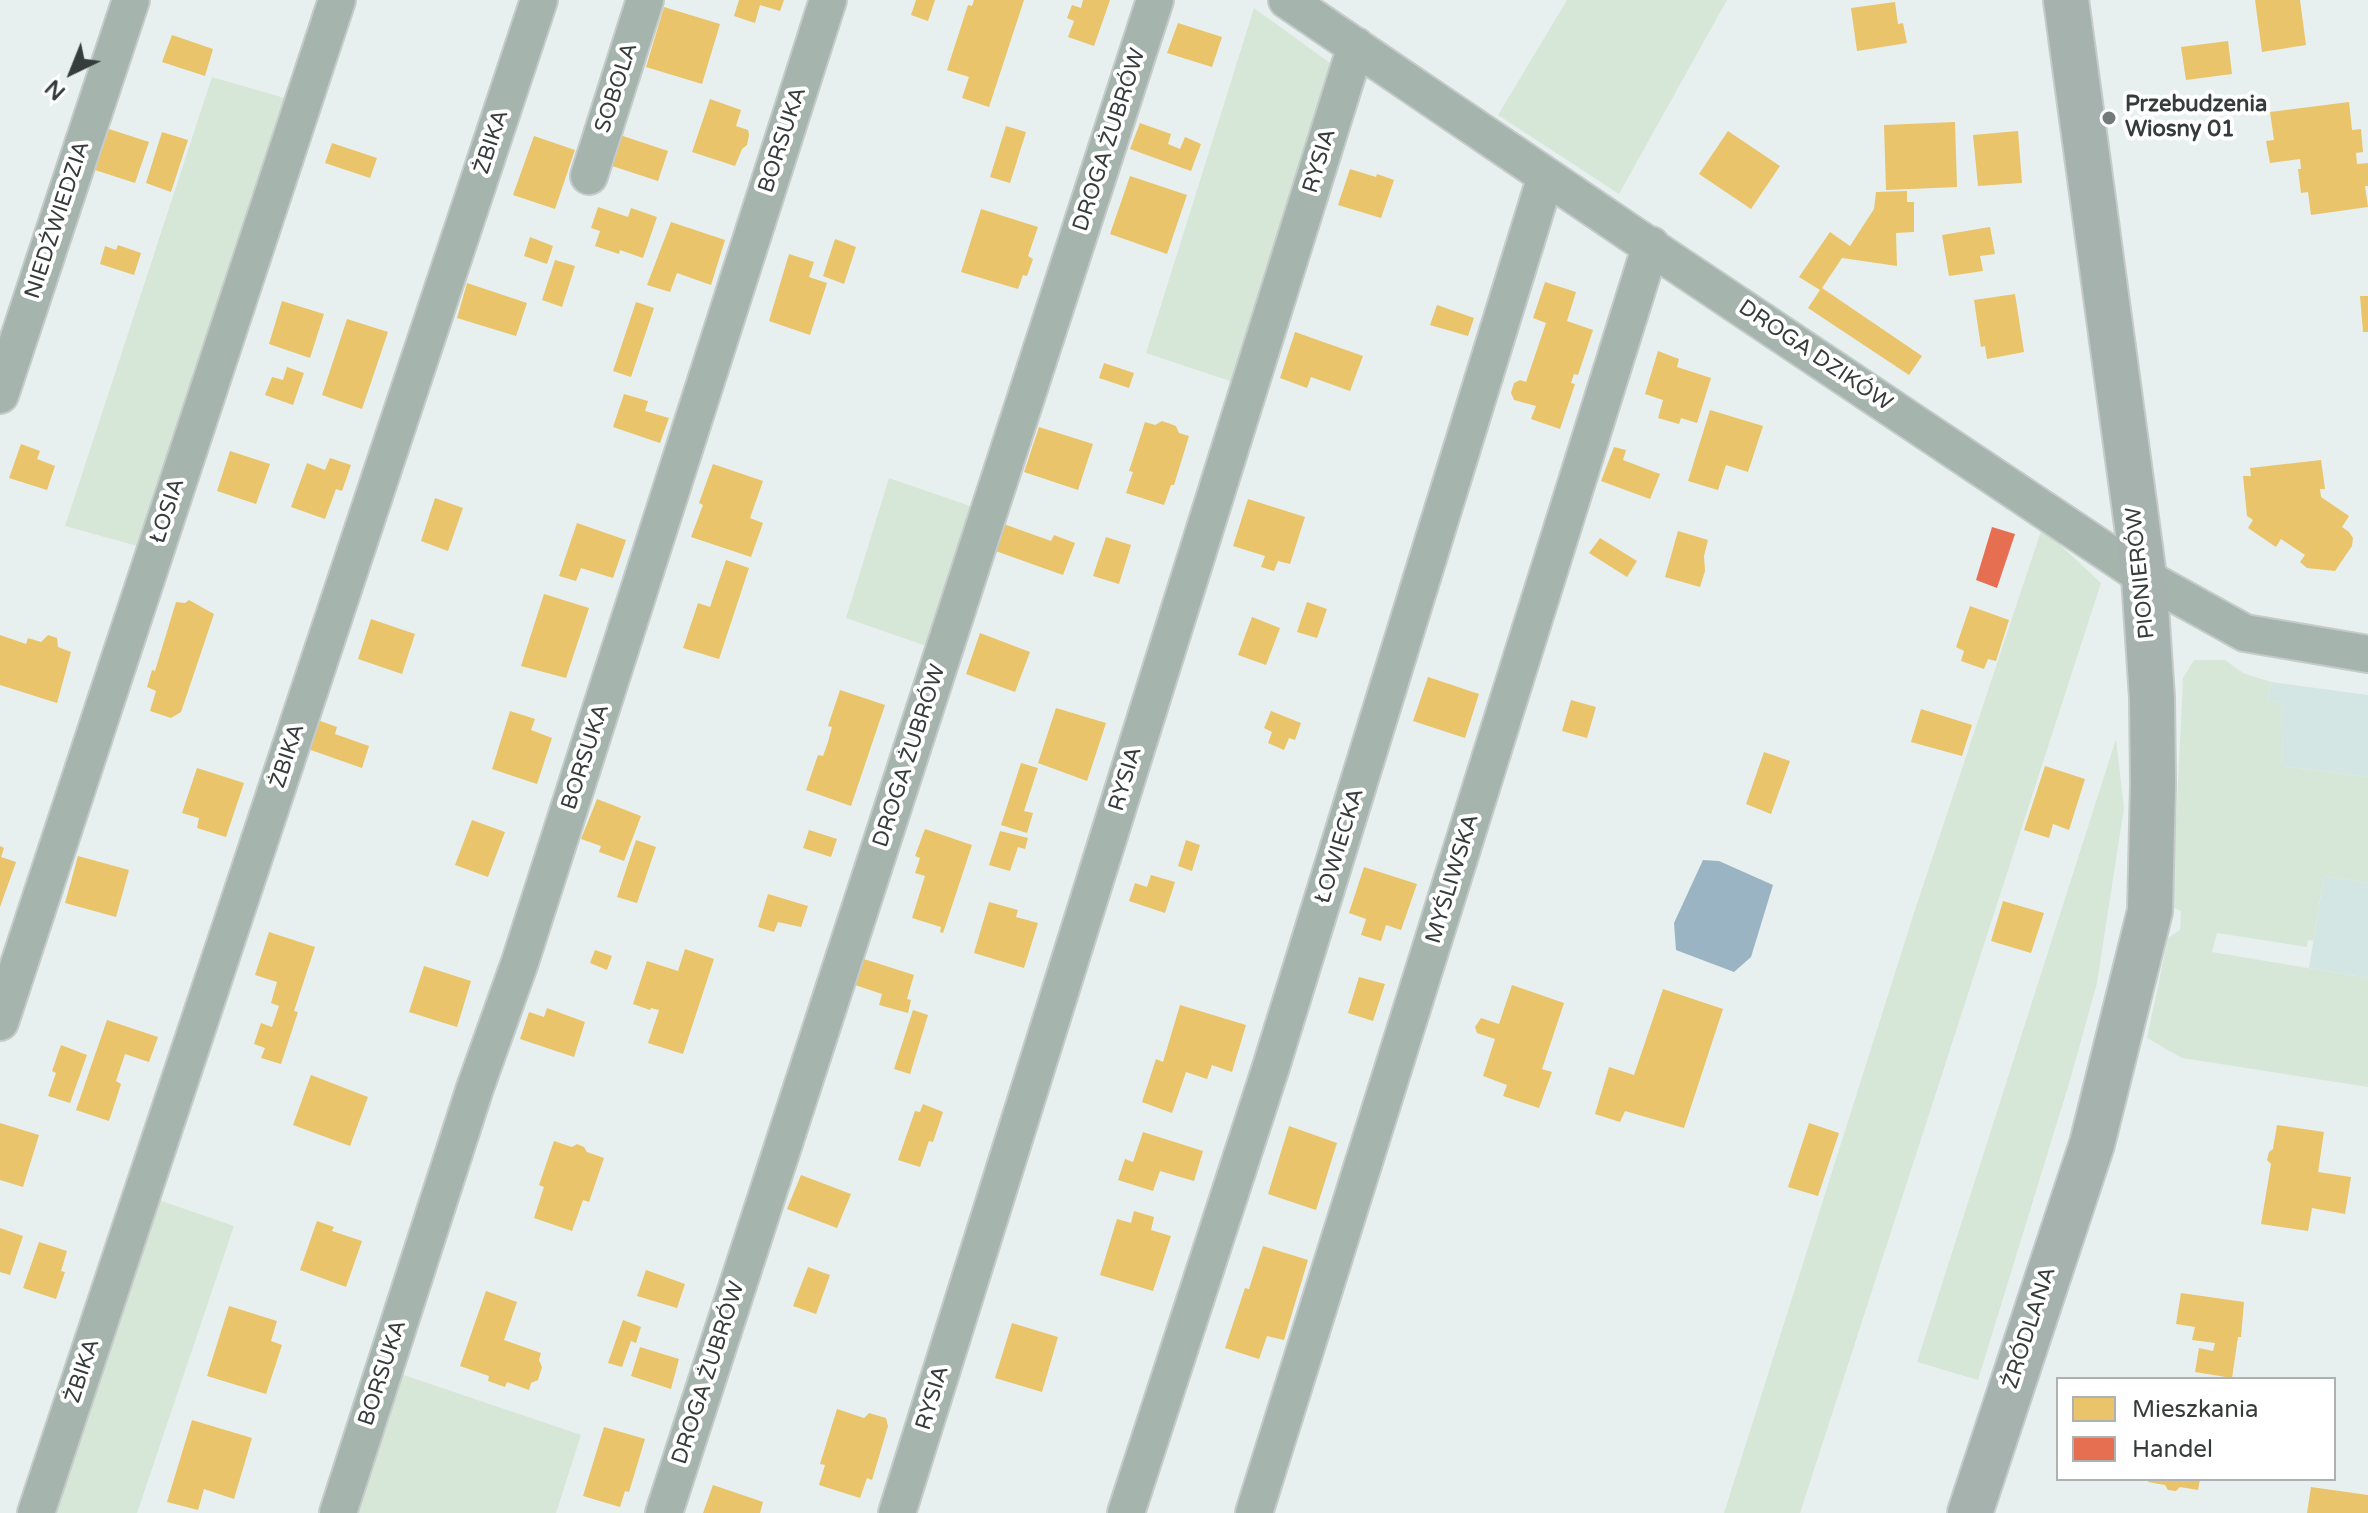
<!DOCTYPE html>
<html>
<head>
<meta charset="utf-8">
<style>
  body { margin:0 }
  #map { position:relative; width:2368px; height:1513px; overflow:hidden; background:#e7f0ef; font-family:"Varela Round",sans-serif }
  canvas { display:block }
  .legend { position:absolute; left:2056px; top:1377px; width:280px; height:104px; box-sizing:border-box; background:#fff; border:2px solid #aeb1b1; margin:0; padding:10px 14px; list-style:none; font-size:24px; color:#353c3b }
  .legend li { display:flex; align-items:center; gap:16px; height:40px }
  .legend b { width:40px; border:2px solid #aeb1b1 }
  .north { position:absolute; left:32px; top:32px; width:80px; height:80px; -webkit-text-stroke:6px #fff; paint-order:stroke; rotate:223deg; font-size:22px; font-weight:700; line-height:32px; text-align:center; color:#353c3b }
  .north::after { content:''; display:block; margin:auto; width:28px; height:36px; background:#353c3b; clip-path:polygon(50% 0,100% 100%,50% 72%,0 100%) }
</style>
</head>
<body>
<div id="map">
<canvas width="2368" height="1513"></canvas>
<ul class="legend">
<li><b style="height:22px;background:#e9c46a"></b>Mieszkania</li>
<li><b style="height:22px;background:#e76f51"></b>Handel</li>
</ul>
<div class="north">N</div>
</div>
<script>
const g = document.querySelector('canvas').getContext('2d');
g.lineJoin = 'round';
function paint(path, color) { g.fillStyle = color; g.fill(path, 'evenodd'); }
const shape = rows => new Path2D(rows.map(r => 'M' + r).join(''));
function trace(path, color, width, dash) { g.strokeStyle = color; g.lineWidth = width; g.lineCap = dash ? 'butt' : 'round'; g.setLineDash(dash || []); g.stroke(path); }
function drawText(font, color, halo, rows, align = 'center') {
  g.font = font + ' "Varela Round",sans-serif'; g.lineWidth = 8; g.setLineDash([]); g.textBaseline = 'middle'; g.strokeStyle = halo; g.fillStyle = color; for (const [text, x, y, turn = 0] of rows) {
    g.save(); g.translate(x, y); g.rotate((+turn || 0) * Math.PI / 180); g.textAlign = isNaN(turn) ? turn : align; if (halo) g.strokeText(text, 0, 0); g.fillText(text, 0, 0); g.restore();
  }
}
paint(shape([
  [2271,682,2368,695,2368,777,2283,766,2281,703,2267,700],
  [2324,876,2368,883,2368,978,2309,968]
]), '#d3e6e4');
paint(shape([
  [1567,0,1727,0,1619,194,1498,115],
  [1254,8,1337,68,1239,384,1146,353],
  [212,77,295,101,148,549,65,526],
  [889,478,976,508,932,648,846,618],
  [2042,528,2101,583,1800,1513,1724,1513,1913,916],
  [2194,660,2225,660,2243,673,2271,682,2267,700,2281,703,2283,766,2368,777,2368,883,2324,876,2313,941,2308,940,2307,947,2217,933,2212,952,2368,978,2368,1087,2182,1058,2147,1038,2168,938,2180,930,2181,911,2172,907,2183,678],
  [2116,739,2124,808,2097,983,2071,1077,1978,1380,1917,1362],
  [150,1197,234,1226,137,1513,43,1513],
  [395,1372,581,1435,556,1513,350,1513]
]), '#d6e7d8');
paint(shape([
  [1703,860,1719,861,1773,885,1751,957,1734,972,1676,950,1674,923]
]), '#9bb4c3');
paint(shape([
  [739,0,784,0,780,11,760,5,755,23,734,16],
  [916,0,935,0,928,21,911,15],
  [974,0,1024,0,989,107,962,98,969,77,947,70,968,5,972,6],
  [1083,0,1110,0,1094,46,1068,37,1074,21,1067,18,1072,5,1081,8],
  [2255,0,2300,0,2306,45,2262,52],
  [1895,2,1898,24,1903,23,1907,43,1857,51,1851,8],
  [664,7,720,24,702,84,646,67],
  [1178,23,1222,37,1212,67,1167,53],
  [172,35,213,49,205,76,162,62],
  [2228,41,2232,74,2186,80,2181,47],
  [710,99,741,110,736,126,748,130,749,135,747,145,742,149,735,166,692,152],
  [2349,102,2352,130,2361,129,2363,152,2356,153,2357,164,2368,163,2368,186,2365,186,2368,207,2311,215,2308,192,2301,193,2298,169,2301,169,2300,159,2270,163,2266,141,2274,140,2270,112],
  [1955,122,1957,187,1886,190,1884,125],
  [1140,123,1171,134,1168,144,1180,149,1185,137,1201,144,1191,171,1130,149],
  [1006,126,1026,132,1010,183,990,177],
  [109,129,149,142,135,183,95,170],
  [1728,131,1780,166,1751,209,1699,174],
  [2018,131,2022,183,1978,186,1973,135],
  [162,132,188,140,171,192,146,183],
  [617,134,668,151,658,181,606,164],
  [534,136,575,150,555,209,513,195],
  [332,143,377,158,370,178,325,163],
  [1350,169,1376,177,1377,174,1394,180,1381,218,1338,205],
  [1130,176,1187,195,1167,254,1110,234],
  [1907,191,1907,202,1914,202,1914,232,1896,233,1897,266,1842,258,1822,288,1922,356,1909,375,1808,308,1820,290,1799,277,1830,232,1850,246,1874,209,1876,192],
  [598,207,628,217,631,208,657,217,643,258,620,250,619,254,595,246,600,231,591,228],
  [981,209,1038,227,1028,256,1033,259,1027,276,1023,275,1018,289,961,272],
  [671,222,725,240,711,285,677,273,670,292,647,285],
  [1990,227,1995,254,1980,256,1983,271,1949,276,1942,235],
  [530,237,553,246,547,264,524,256],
  [835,239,856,247,844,284,823,276],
  [118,245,141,253,134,275,100,264,105,246,116,250],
  [789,254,814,262,809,277,827,283,810,335,769,321],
  [555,260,575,266,562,307,542,300],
  [1545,282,1576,292,1567,321,1593,330,1578,375,1574,374,1571,383,1575,384,1560,429,1531,419,1536,406,1514,400,1511,393,1514,383,1520,380,1526,382,1546,323,1533,318],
  [467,283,527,303,516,336,457,318],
  [2015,294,2024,352,1987,359,1985,346,1981,347,1974,300],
  [2360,296,2368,296,2368,332,2363,332],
  [282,301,324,314,310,358,269,344],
  [636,302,654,308,631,377,613,371],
  [1437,305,1474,318,1468,336,1430,325],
  [347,319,388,332,362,409,322,395],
  [1295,332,1363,356,1350,391,1311,377,1307,388,1280,378],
  [1658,351,1679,359,1677,367,1711,378,1697,423,1681,418,1679,424,1658,418,1663,400,1645,394],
  [1104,363,1134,373,1129,388,1099,378],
  [287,367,304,373,293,405,265,395,272,377,283,380],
  [624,394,648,401,645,411,669,418,660,443,613,427],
  [1710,410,1763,426,1748,472,1726,465,1718,490,1688,481],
  [1162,421,1176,426,1179,433,1189,436,1174,485,1171,485,1164,505,1126,493,1133,472,1129,471,1145,422,1155,425],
  [1039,427,1093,444,1078,490,1024,472],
  [21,444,40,451,37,459,55,466,47,490,9,478],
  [1614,447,1626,450,1623,460,1660,474,1650,499,1601,481],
  [230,451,270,464,256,504,217,491],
  [330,458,351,465,342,491,336,489,325,519,291,507,307,463,325,470],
  [2321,460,2325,489,2320,489,2321,497,2349,516,2342,527,2349,532,2353,538,2352,546,2335,571,2307,568,2300,562,2305,555,2281,539,2276,547,2248,528,2253,520,2247,516,2243,476,2251,476,2250,468],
  [713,464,763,481,750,518,763,523,751,557,691,537,703,505,699,503],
  [435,498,463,508,448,551,421,541],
  [1248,499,1305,517,1290,564,1278,561,1274,571,1261,567,1265,556,1233,546],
  [577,523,626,540,613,578,581,568,576,581,559,576],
  [1001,523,1051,541,1054,535,1075,543,1063,575,987,548],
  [1678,531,1708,540,1704,556,1705,571,1700,587,1665,577],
  [1106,537,1131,545,1119,584,1093,576],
  [1600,538,1637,561,1627,577,1589,553],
  [726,560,749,568,719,659,683,648,698,603,710,607],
  [544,594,589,608,566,678,521,666],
  [189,600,214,614,181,712,171,718,150,711,156,691,147,687,152,670,155,671,176,602,185,603],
  [1307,602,1327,609,1317,638,1297,632],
  [1970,606,2009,620,1996,661,1988,659,1984,669,1961,661,1964,651,1956,647],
  [1252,617,1280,628,1266,665,1238,655],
  [371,619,415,634,402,674,358,659],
  [980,633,1030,652,1015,692,966,674],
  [0,635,26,644,28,638,41,642,48,635,57,638,58,647,71,652,57,703,0,685],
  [1428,677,1479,694,1465,738,1413,721],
  [840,690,885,705,851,806,806,790,818,755,823,756,828,742,832,727,828,726],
  [1571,700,1596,707,1587,738,1562,731],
  [1056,708,1106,723,1087,781,1038,763],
  [1921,709,1972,725,1962,756,1911,742],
  [510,711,535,719,531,730,552,738,537,784,492,769],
  [1271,711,1301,723,1295,740,1289,738,1284,750,1268,743,1272,732,1264,728],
  [315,719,337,727,335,734,369,746,362,768,305,748],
  [1764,752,1790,761,1771,814,1746,804],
  [1021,763,1038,768,1024,811,1033,813,1027,833,1001,825],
  [2045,766,2085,779,2069,830,2053,824,2049,838,2024,830],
  [197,768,244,783,226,837,197,828,199,818,182,813],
  [597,799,641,816,624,861,599,852,601,846,581,839],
  [472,820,505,832,488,877,455,865],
  [925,829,972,845,943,933,940,932,941,927,912,918,925,876,915,873,920,858,915,856],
  [809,830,837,839,831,857,803,848],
  [1000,831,1028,838,1025,849,1018,847,1010,871,989,865],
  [636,840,656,847,637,903,617,897],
  [1186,840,1200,845,1192,871,1178,866],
  [0,846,4,848,1,857,16,862,0,907],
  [78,856,129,870,116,917,65,903],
  [1364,867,1417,884,1401,930,1386,925,1381,941,1361,935,1366,919,1349,913],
  [1151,875,1175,882,1165,913,1129,901,1135,883,1147,887],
  [768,894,808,906,801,927,778,922,774,932,758,927],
  [2003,901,2044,913,2031,953,1991,941],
  [989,902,1018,910,1016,917,1038,923,1024,968,974,953],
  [269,932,315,947,294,1011,298,1012,281,1064,261,1058,265,1048,254,1044,261,1023,272,1027,279,1006,271,1003,277,982,255,975],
  [685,949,714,959,683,1054,648,1043,659,1010,651,1008,650,1010,633,1004,647,961,678,971],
  [595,950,612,956,607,970,590,963],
  [864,959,914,975,907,999,911,1000,908,1013,879,1005,882,994,855,985],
  [424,966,471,981,457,1027,409,1012],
  [1359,977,1385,984,1373,1021,1348,1013],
  [1512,985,1564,1003,1542,1069,1552,1072,1539,1108,1503,1096,1507,1085,1483,1076,1495,1039,1477,1033,1475,1027,1481,1018,1499,1024],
  [1663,989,1723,1009,1684,1128,1625,1111,1620,1122,1595,1114,1609,1067,1634,1075],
  [1180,1005,1246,1025,1232,1072,1212,1065,1207,1079,1186,1072,1172,1113,1142,1102,1156,1059,1163,1062],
  [547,1008,585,1022,574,1057,520,1039,529,1012,544,1017],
  [913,1010,928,1015,910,1074,894,1069],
  [107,1020,158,1037,149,1062,125,1054,116,1081,121,1084,109,1121,76,1110],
  [61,1045,87,1055,70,1103,48,1096,56,1073,52,1071],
  [311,1075,368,1097,350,1146,293,1125],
  [923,1104,943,1112,933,1142,929,1141,920,1167,898,1160,915,1111,920,1112],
  [0,1123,39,1135,23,1187,0,1180],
  [1809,1123,1839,1133,1818,1196,1788,1187],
  [2277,1125,2324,1132,2318,1172,2351,1177,2345,1214,2312,1208,2308,1231,2261,1224,2271,1164,2267,1160,2269,1152,2273,1149],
  [1289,1126,1337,1143,1316,1210,1268,1194],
  [1143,1132,1203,1151,1194,1181,1160,1171,1153,1191,1118,1180,1125,1159,1133,1162],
  [554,1141,572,1147,577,1144,584,1147,587,1152,604,1158,589,1202,583,1200,572,1231,534,1218,544,1187,539,1185],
  [801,1175,851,1194,837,1228,787,1209],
  [1134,1211,1154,1217,1151,1230,1171,1236,1153,1291,1100,1275,1117,1219,1131,1223],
  [317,1221,334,1227,332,1231,362,1241,346,1287,300,1270],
  [0,1228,23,1236,10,1275,0,1272],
  [39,1242,67,1251,61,1271,65,1272,56,1299,23,1288],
  [1263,1246,1308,1260,1284,1340,1267,1336,1259,1359,1225,1348,1245,1288,1249,1289],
  [808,1267,830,1275,816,1314,793,1306],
  [646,1270,685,1284,677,1308,637,1296],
  [486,1291,517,1302,504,1340,541,1353,539,1360,542,1367,538,1380,531,1383,529,1390,507,1382,505,1387,488,1381,489,1376,460,1366],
  [2181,1293,2244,1302,2241,1337,2238,1337,2232,1378,2195,1372,2199,1348,2213,1351,2215,1343,2192,1340,2195,1327,2176,1324],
  [229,1306,277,1321,271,1341,282,1345,266,1394,207,1376],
  [623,1320,641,1327,636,1343,631,1341,622,1367,608,1363],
  [1012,1323,1058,1337,1042,1392,995,1378],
  [640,1347,679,1359,671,1389,631,1376],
  [837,1409,864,1418,869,1413,886,1418,888,1426,872,1480,867,1478,860,1498,819,1485,825,1465,820,1464],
  [192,1420,252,1438,234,1499,204,1489,198,1510,167,1502],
  [604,1427,645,1439,629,1492,625,1491,620,1507,583,1496],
  [2148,1479,2200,1479,2198,1490,2180,1487,2176,1491,2168,1490,2165,1485,2148,1482],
  [713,1485,763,1502,760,1513,703,1513],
  [2311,1487,2368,1495,2368,1513,2307,1513]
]), '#e9c46a');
paint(shape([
  [1992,527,2015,534,1997,588,1976,580]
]), '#e76f51');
const minor = shape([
  [1287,0,1630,233,2144,577,2245,633,2368,654],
  [589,176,645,0],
  [0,395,131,0],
  [0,1022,337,0],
  [36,1513,539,0],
  [338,1513,475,1088,520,962,828,0],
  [664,1513,1155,0],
  [897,1513,1356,46],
  [1126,1513,1271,1067,1546,176],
  [1254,1513,1651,245]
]);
const secondary = shape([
  [1970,1513,2092,1144,2150,911,2153,784,2152,698,2144,577,2066,0]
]);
trace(minor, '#c4cbca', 40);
trace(secondary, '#c4cbca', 48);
trace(minor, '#a6b4ae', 36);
trace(secondary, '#a5b2ae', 44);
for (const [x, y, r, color] of [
  [2109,118,8,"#737b7a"]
]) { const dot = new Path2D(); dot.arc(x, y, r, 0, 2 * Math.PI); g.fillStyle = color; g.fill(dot); trace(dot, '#fff', 3); }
drawText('22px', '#353c3b', '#fff', [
  ["SOBOLA",617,88,-72],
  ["BORSUKA",783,140,-72],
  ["DROGA ŻUBRÓW",1110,140,-72],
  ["ŻBIKA",492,142,-72],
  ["RYSIA",1320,161,-73],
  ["NIEDŹWIEDZIA",58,220,-72],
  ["DROGA DZIKÓW",1815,356,34],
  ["ŁOSIA",168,511,-72],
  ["PIONIERÓW",2141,573,-96],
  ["ŻBIKA",288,756,-72],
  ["DROGA ŻUBRÓW",910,756,-72],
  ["BORSUKA",586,757,-72],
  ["RYSIA",1126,779,-73],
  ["ŁOWIECKA",1340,846,-73],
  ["MYŚLIWSKA",1453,879,-73],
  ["ŹRÓDLANA",2030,1328,-72],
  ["ŻBIKA",83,1371,-72],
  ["BORSUKA",383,1373,-72],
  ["DROGA ŻUBRÓW",709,1373,-72],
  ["RYSIA",933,1398,-73]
]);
drawText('bold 22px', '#353c3b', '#fff', [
  ["Przebudzenia",2125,105],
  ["Wiosny 01",2125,130]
], 'left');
</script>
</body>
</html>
